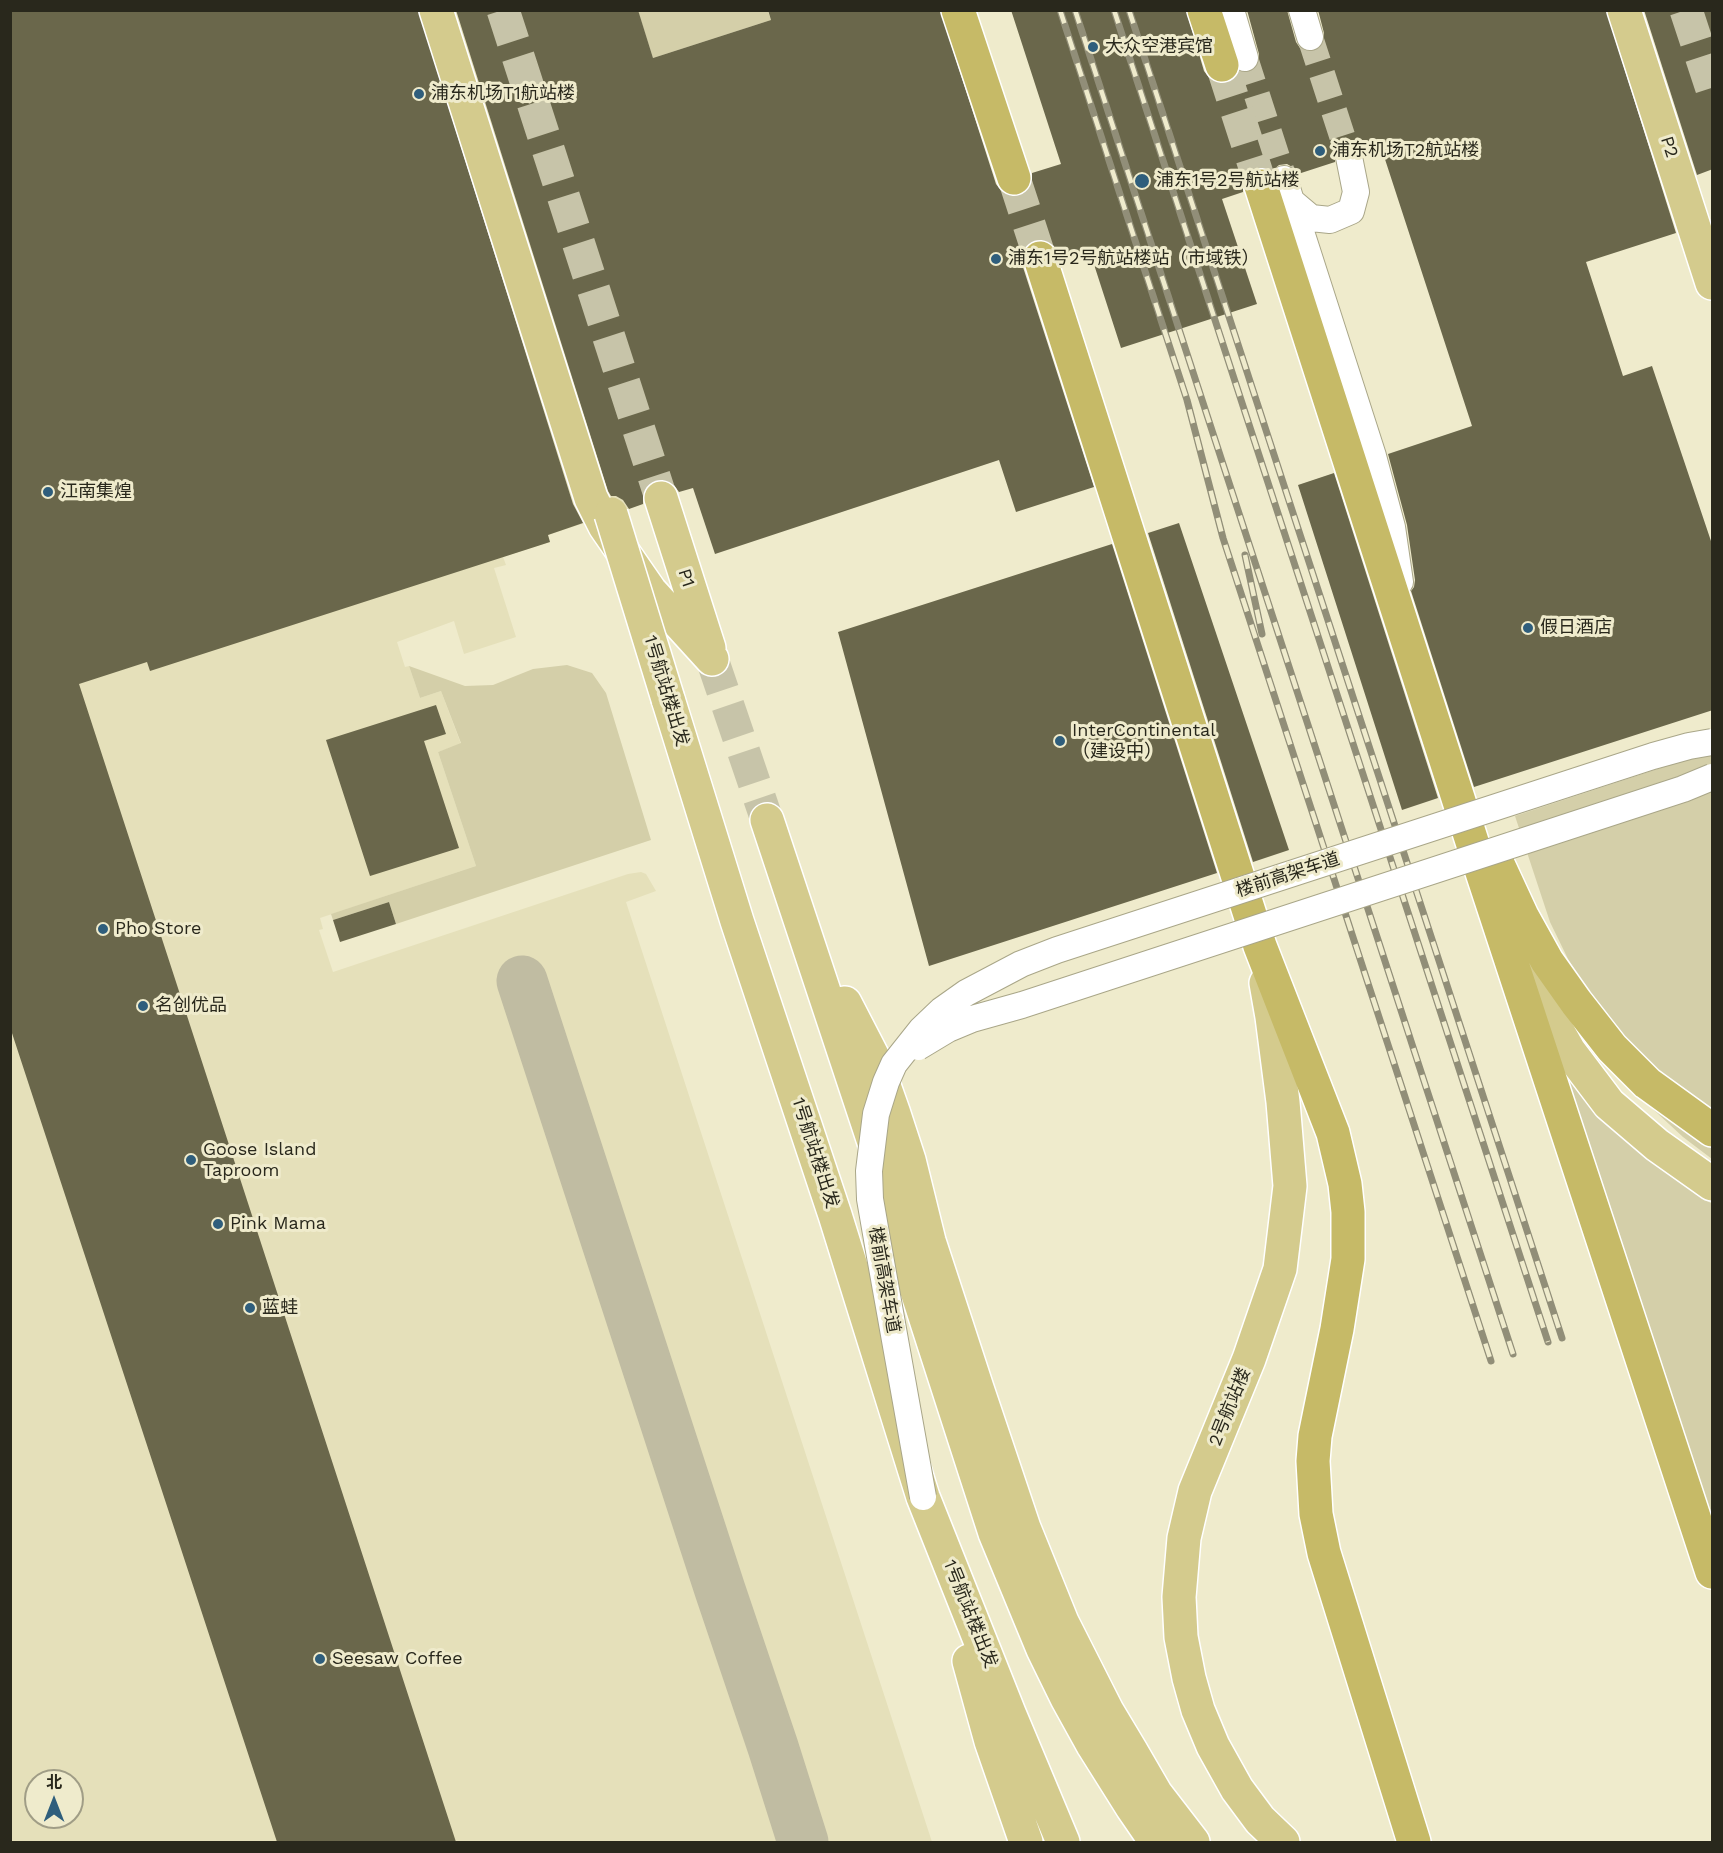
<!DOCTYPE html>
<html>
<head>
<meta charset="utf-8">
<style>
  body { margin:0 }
  #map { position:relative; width:1723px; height:1853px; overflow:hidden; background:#efebcc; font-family:"Work Sans","Noto Sans SC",sans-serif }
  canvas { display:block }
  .frame { position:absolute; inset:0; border:12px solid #29281c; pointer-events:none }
  .north { position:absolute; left:24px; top:1769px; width:60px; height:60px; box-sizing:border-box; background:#efebcc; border:2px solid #a09d86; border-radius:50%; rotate:0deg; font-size:16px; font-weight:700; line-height:24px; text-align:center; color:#29281c }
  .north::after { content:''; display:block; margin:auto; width:21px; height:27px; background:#2f5e7c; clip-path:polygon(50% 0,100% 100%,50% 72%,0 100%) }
</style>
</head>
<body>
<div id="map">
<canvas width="1723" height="1853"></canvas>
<div class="frame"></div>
<div class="north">北</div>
</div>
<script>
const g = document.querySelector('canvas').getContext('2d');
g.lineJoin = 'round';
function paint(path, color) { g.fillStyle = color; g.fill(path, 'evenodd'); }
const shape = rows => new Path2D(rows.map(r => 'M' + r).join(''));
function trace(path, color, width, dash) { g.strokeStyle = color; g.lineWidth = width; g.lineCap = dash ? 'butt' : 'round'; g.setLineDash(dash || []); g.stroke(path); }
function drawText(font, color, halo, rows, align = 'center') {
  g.font = font + ' "Work Sans","Noto Sans SC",sans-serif'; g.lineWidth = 6; g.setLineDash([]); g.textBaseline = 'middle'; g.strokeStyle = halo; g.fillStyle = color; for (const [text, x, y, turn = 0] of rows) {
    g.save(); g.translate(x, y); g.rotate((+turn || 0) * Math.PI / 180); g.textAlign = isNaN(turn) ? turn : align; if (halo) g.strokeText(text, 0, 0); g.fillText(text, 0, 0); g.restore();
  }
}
paint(shape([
  [11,11,521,11,679,492,548,535,550,542,503,557,506,565,494,568,516,637,464,654,454,621,397,642,405,667,409,666,420,698,441,691,461,744,438,752,476,866,320,918,323,929,319,930,333,972,628,874,641,872,646,874,656,891,626,902,932,1842,11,1842],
  [36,1781,72,1781,72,1817,36,1817]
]), '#e5e0ba');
paint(shape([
  [638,11,768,11,771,20,653,58],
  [567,665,592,673,606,693,651,840,396,924,389,902,333,920,331,914,476,866,438,752,461,743,441,691,420,698,409,666,465,686,493,685,533,669],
  [1712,751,1712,1111,1664,1081,1599,1009,1568,959,1550,922,1515,816],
  [1575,1074,1618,1129,1660,1168,1712,1204,1712,1522,1567,1079],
  [1642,1099,1712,1141,1712,1159,1683,1137]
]), '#d4cfa9');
trace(shape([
  [522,981,720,1590,773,1747,803,1842]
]), '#c0bca2', 51);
paint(shape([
  [10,10,418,10,573,504,583,523,548,535,550,542,150,671,147,662,79,684,456,1842,277,1842,10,1027],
  [456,10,638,10,653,58,771,20,768,10,940,10,996,184,1002,192,1011,196,1019,196,1028,191,1032,182,1032,173,1061,164,1011,10,1186,10,1204,71,1210,79,1219,83,1228,83,1236,78,1239,71,1250,72,1255,69,1259,62,1259,54,1247,10,1287,10,1296,42,1300,48,1307,52,1315,51,1320,48,1324,41,1324,33,1318,10,1606,10,1676,233,1586,262,1623,376,1652,366,1713,547,1713,710,1474,787,1411,591,1414,587,1415,580,1407,525,1388,454,1472,426,1381,147,1363,153,1360,147,1354,143,1347,142,1340,145,1335,152,1335,162,1298,174,1294,168,1287,164,1279,165,1272,171,1264,168,1256,168,1248,173,1243,182,1243,192,1222,199,1257,304,1121,348,1089,249,1060,258,1053,245,1045,240,1035,240,1026,246,1022,255,1022,264,1094,487,1016,512,999,460,715,554,693,488,679,492,674,485,666,480,655,480,648,485,643,493,643,504,629,509,623,500,616,496,611,496,608,491],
  [1644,10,1713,10,1713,169,1697,175],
  [1334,473,1438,798,1402,810,1298,485],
  [1179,523,1289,850,1253,862,1148,533],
  [1112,544,1217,873,929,966,838,632],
  [436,705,446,734,424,741,459,848,370,876,326,740],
  [389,902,396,924,340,942,333,920]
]), '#6a674b');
trace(shape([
  [1310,37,1349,157],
  [1245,58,1284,179]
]), '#c7c4a9', 26, [26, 13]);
trace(shape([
  [503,10,661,498],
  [1686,10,1712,89],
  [712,659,767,820]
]), '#c7c4a9', 33, [33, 16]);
trace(shape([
  [1222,65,1261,186],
  [1014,178,1040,258]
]), '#c7c4a9', 33, [33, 16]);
const tertiary = shape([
  [1231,10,1245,58],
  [1302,10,1310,37],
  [1284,179,1373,456,1392,527,1400,582],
  [1292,202,1311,218,1330,220,1351,211,1356,192,1349,157]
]);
const primary = shape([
  [436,10,591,498,605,526,650,591,712,659],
  [1624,10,1712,283],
  [661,498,709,648],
  [668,699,737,921,835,1215,923,1497,1009,1713,1063,1842],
  [767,820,875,1145,913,1279,995,1533,1043,1649,1067,1698,1093,1745,1132,1807,1156,1842],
  [1524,968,1533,988,1569,1051,1609,1104,1657,1145,1712,1184],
  [1266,983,1272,1017,1283,1102,1290,1186,1280,1269,1249,1359,1195,1491,1184,1538,1179,1597,1181,1637,1189,1678,1198,1710,1213,1746,1237,1789,1260,1820,1283,1842],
  [845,1003,876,1063,894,1114,909,1160,929,1241,977,1388,1024,1528,1062,1622,1107,1711,1131,1751,1156,1794,1193,1842],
  [969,1661,991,1741,1026,1842]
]);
const trunk = shape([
  [958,10,1014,178],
  [1204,10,1222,65],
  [1261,186,1477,857,1712,1572],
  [1040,258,1260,946,1333,1133,1345,1184,1348,1212,1348,1259,1337,1329,1315,1436,1313,1461,1316,1514,1324,1553,1414,1842],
  [1497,862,1522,916,1547,961,1576,1002,1612,1048,1647,1083,1712,1130]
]);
trace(tertiary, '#a9a688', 28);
trace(primary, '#fff', 36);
trace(trunk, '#fff', 36);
trace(tertiary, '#fff', 26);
trace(primary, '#d4cb8d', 33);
trace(trunk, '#c6ba67', 33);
const rail = shape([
  [1060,10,1187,400,1223,538,1491,1361],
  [1075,10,1513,1354],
  [1114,10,1548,1342],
  [1129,10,1562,1338],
  [1245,555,1262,634]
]);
trace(rail, '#918e78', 7);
trace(rail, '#efebcc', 4.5, [14]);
const tertiaryBridge = shape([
  [918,1047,948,1029,972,1019,1022,1005,1683,789,1712,777],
  [923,1497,878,1245,870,1199,869,1171,876,1114,886,1082,894,1064,921,1030,942,1010,966,993,1021,964,1057,950,1653,756,1689,746,1712,742]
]);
const primaryBridge = shape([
  [611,514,668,699]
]);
trace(tertiaryBridge, '#a9a688', 28, []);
trace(primaryBridge, '#fff', 36, []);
trace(tertiaryBridge, '#fff', 26);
trace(primaryBridge, '#d4cb8d', 33);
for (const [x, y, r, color] of [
  [1093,47,6,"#2f5e7c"],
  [419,94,6,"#2f5e7c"],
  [1320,151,6,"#2f5e7c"],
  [1142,181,8,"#2f5e7c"],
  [996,259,6,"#2f5e7c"],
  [48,492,6,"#2f5e7c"],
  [1528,628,6,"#2f5e7c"],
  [1060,741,6,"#2f5e7c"],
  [103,929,6,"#2f5e7c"],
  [143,1006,6,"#2f5e7c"],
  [191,1160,6,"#2f5e7c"],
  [218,1224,6,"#2f5e7c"],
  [250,1308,6,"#2f5e7c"],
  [320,1659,6,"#2f5e7c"]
]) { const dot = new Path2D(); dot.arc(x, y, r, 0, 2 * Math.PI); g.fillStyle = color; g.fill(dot); trace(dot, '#efebcc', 2); }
drawText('18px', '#29281c', '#efebcc', [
  ["大众空港宾馆",1105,47],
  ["浦东机场T1航站楼",431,94],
  ["浦东机场T2航站楼",1332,151],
  ["浦东1号2号航站楼",1156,181],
  ["浦东1号2号航站楼站（市域铁）",1008,259],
  ["江南集煌",60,492],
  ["假日酒店",1540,628],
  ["InterContinental",1072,731],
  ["（建设中）",1072,752],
  ["Pho Store",115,929],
  ["名创优品",155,1006],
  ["Goose Island",203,1150],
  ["Taproom",203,1171],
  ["Pink Mama",230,1224],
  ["蓝蛙",262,1308],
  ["Seesaw Coffee",332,1659]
], 'left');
drawText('18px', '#29281c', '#efebcc', [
  ["P2",1669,147,72],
  ["P1",686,578,72],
  ["1号航站楼出发",666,691,73],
  ["楼前高架车道",1288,875,-18],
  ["1号航站楼出发",815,1153,72],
  ["楼前高架车道",884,1280,80],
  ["2号航站楼",1230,1407,-68],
  ["1号航站楼出发",970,1614,68]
]);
</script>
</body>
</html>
